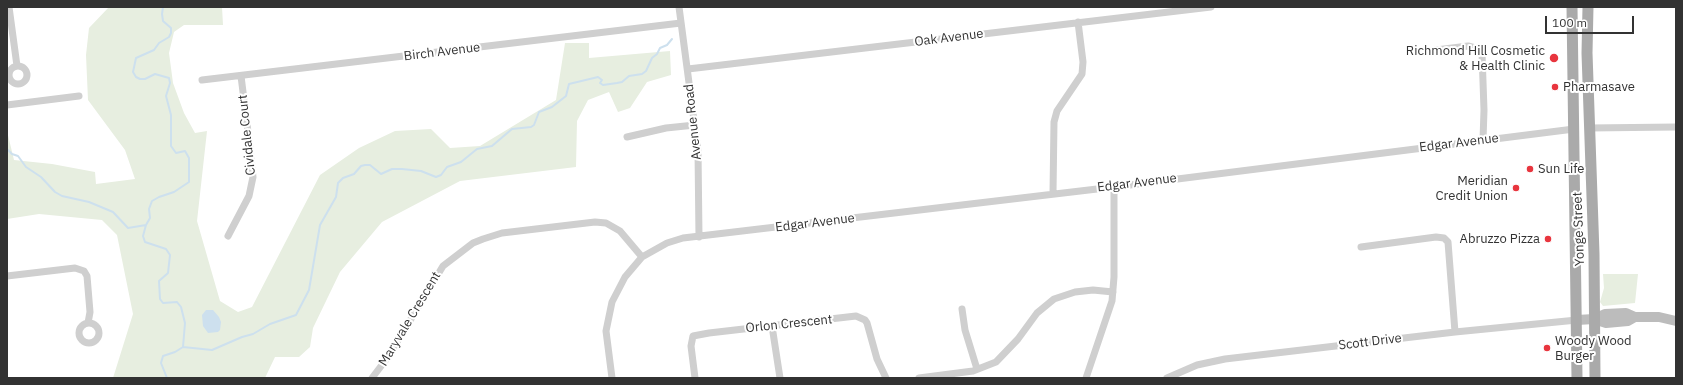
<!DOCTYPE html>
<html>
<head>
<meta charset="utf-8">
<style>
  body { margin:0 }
  #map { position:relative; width:1683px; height:385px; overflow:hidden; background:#fff; font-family:"IBM Plex Sans",sans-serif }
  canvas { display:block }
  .frame { position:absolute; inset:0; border:8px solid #323232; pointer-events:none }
  .scale { position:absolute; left:1545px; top:16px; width:89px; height:18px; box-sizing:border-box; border:2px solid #323232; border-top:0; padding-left:5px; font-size:12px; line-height:14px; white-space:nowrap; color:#323232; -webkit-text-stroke:3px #fff; paint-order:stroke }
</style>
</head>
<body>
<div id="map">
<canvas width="1683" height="385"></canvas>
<div class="frame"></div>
<div class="scale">100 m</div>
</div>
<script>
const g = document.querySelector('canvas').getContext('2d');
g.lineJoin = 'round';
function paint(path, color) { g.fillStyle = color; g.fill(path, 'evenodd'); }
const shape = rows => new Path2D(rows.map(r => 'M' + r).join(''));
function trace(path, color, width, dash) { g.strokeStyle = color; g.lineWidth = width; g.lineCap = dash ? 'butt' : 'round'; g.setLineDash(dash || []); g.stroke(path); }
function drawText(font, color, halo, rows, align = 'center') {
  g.font = font + ' "IBM Plex Sans",sans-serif'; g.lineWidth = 4; g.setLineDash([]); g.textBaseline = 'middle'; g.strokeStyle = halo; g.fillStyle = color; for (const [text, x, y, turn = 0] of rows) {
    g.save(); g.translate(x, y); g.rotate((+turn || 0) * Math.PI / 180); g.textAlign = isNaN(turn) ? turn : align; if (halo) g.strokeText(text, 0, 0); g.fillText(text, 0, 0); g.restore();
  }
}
paint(shape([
  [109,7,222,7,223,25,184,25,174,32,169,53,173,83,184,113,195,133,207,131,197,221,220,301,238,312,252,307,320,175,359,148,395,131,431,129,450,148,480,146,556,100,565,43,589,43,589,58,670,51,671,75,647,82,630,108,618,112,609,92,588,100,577,121,576,167,460,181,382,222,340,272,313,328,310,347,299,357,275,357,265,378,113,378,133,314,117,235,102,220,39,214,7,219,7,131,14,160,52,164,95,172,96,184,135,179,125,150,88,100,86,55,89,28],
  [1603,274,1638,274,1635,303,1603,306,1600,302,1604,288]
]), '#e7eee0');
paint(shape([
  [206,310,213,310,219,317,221,322,220,330,218,332,208,333,203,326,202,315]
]), '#cde0ee');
trace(shape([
  [163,7,162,14,163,21,171,28,171,33,169,37,159,43,154,50,136,58,133,72,136,77,140,79,145,79,155,74,169,78,170,83,166,96,171,115,171,146,176,153,185,151,189,158,189,182,174,192,159,197,152,201,149,209,150,218,146,225,143,236,145,242,166,249,170,255,168,273,159,281,160,299,163,303,177,302,181,307,185,323,183,347],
  [7,149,12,154,18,156,26,167,41,177,55,192,62,196,89,202,113,212,128,228,146,225],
  [167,378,161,363,163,356,175,352,183,347,212,350,242,337,253,334,270,324,296,315,309,290,320,225,336,197,338,183,343,178,354,174,361,166,365,165,370,165,381,174,392,169,402,169,421,171,436,177,441,175,447,167,461,162,477,149,492,146,512,129,531,127,534,125,539,112,552,107,566,96,569,84,598,77,602,80,600,83,603,85,617,83,622,82,629,76,642,74,646,71,652,58,657,54,660,48,667,45,672,39]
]), '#cde0ee', 2);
trace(shape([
  [9,7,17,66],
  [679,7,698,151,699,237],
  [1420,52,1468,46,1479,49,1482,53,1484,110,1483,140],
  '9 75a9 9 0 1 1 18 0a9 9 0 1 1-18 0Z',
  [688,69,1211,7],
  [202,80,681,23],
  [7,105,79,96],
  [1589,128,1676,127],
  [627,137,666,128,695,125],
  [1053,193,1054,122,1057,111,1082,74,1083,62,1078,22],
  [228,236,249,196,253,177,250,148,241,76],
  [1361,247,1436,237,1444,238,1448,242,1449,255,1455,332],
  [7,276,75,268,84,271,87,276,90,312,88,323],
  [962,309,965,330,977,369],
  '79 333a10 10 0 1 1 20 0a10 10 0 1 1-20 0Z',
  [772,326,780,378],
  [372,378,388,357,443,266,473,243,483,239,502,233,595,222,606,223,620,231,642,257],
  [612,378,606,331,612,302,625,277,642,257,667,243,683,238,1114,187,1574,129],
  [695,378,691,346,693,336,709,333,856,316,865,320,867,323,877,359,886,378],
  [919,378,973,371,996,362,1018,339,1037,313,1054,299,1075,292,1093,290,1113,292],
  [1086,378,1112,301,1114,277,1114,187],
  [1167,378,1197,365,1225,359,1455,332,1577,320]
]), '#cfcfcf', 7);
trace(shape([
  [1594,319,1606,323,1628,321,1635,317],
  [1577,320,1594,319,1605,314,1626,313,1635,317,1659,317,1676,321]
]), '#bcbcbc', 10);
trace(shape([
  [1572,7,1577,378],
  [1588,7,1587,53,1594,254,1595,378]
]), '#aaa', 11);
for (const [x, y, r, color] of [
  [1554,58,5,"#e8353e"],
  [1555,87,4,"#e8353e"],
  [1530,169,4,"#e8353e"],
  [1516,188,4,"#e8353e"],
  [1548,239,4,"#e8353e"],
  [1547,348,4,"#e8353e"]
]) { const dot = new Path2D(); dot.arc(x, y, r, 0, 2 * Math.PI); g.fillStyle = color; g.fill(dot); trace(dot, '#fff', 1.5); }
drawText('13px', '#323232', '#fff', [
  ["Oak Avenue",949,38,-7],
  ["Birch Avenue",442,52,-7],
  ["Avenue Road",693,122,-96],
  ["Cividale Court",247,135,-96],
  ["Edgar Avenue",1459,143,-7],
  ["Edgar Avenue",1137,183,-7],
  ["Edgar Avenue",815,223,-7],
  ["Yonge Street",1579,229,-92],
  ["Maryvale Crescent",410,319,-59],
  ["Orlon Crescent",789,324,-6],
  ["Scott Drive",1370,342,-7]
]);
drawText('13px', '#323232', '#fff', [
  ["Richmond Hill Cosmetic",1545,51],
  ["& Health Clinic",1545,66],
  ["Pharmasave",1563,87,"left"],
  ["Sun Life",1538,169,"left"],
  ["Meridian",1508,181],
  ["Credit Union",1508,196],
  ["Abruzzo Pizza",1540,239],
  ["Woody Wood",1555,341,"left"],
  ["Burger",1555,356,"left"]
], 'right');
</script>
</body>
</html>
